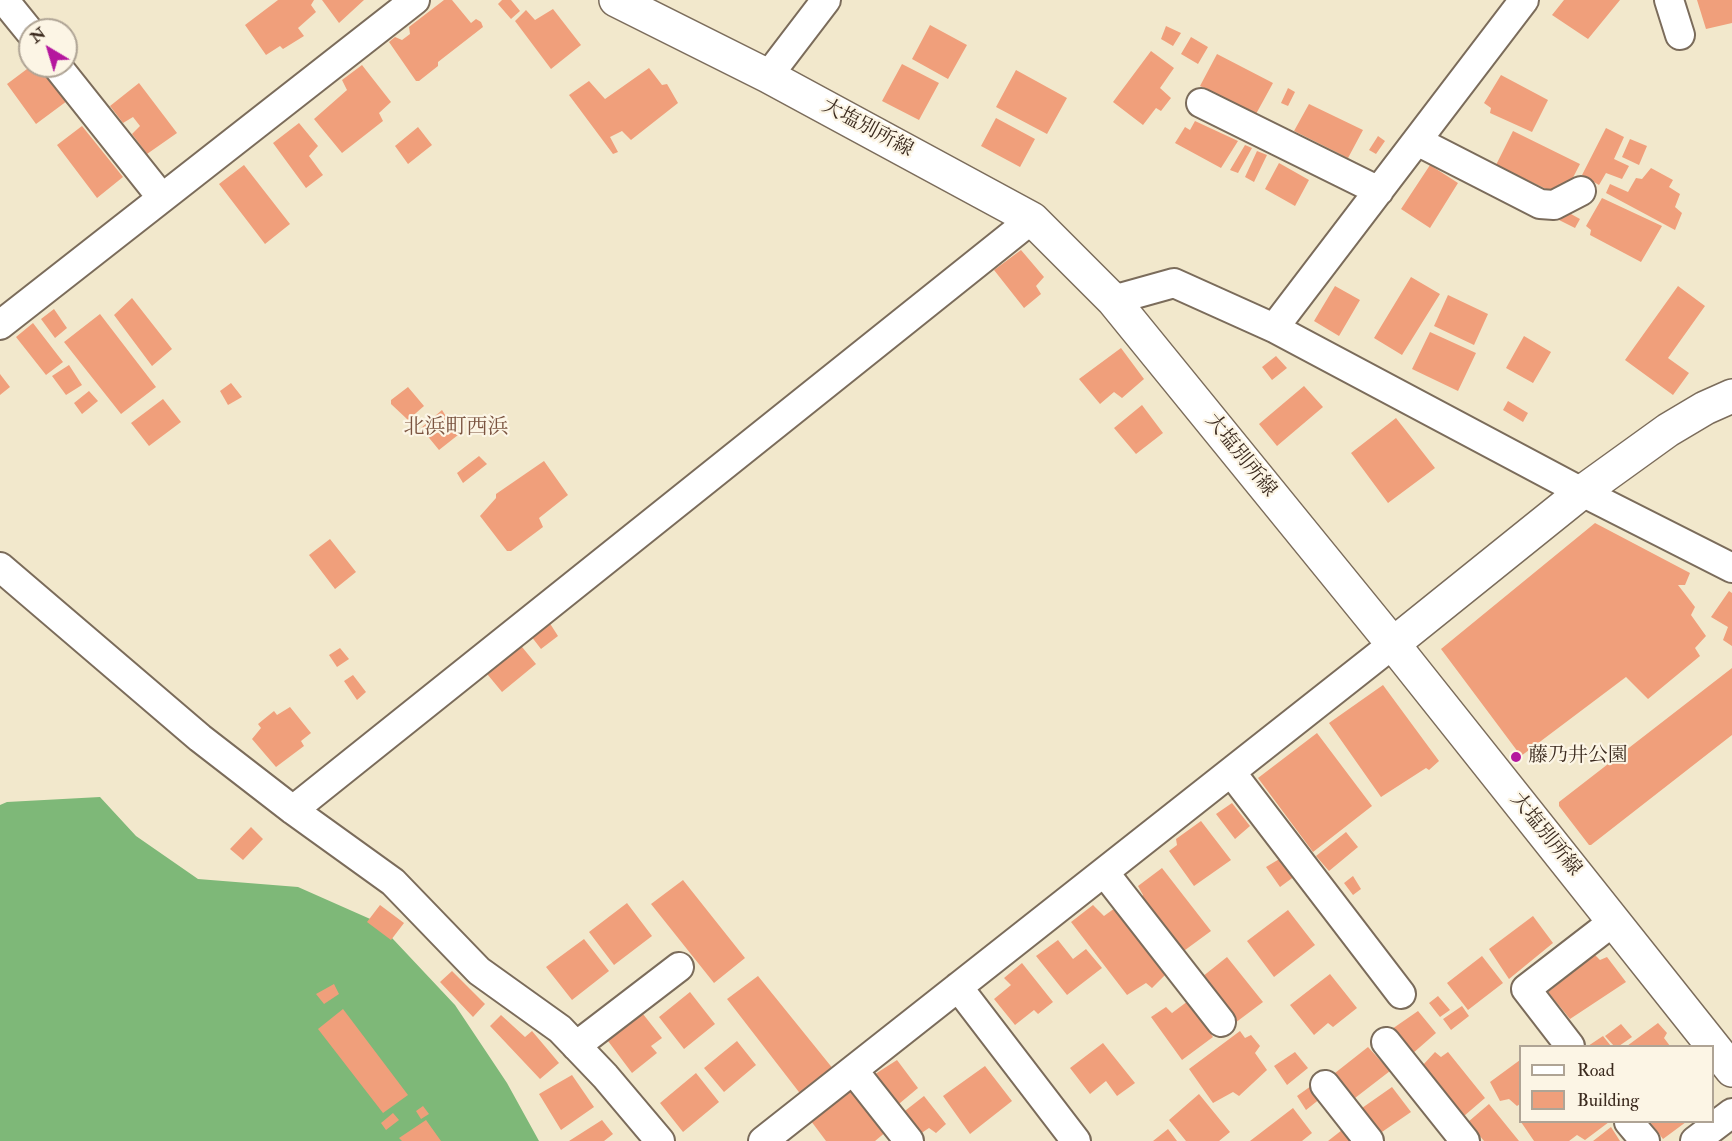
<!DOCTYPE html>
<html>
<head>
<meta charset="utf-8">
<style>
  body { margin:0 }
  #map { position:relative; width:1732px; height:1141px; overflow:hidden; background:#f2e8cc; font-family:"IM FELL Double Pica",serif }
  canvas { display:block }
  .legend { position:absolute; left:1519px; top:1045px; width:195px; height:78px; box-sizing:border-box; background:#fcf5e5; border:2px solid #afa495; margin:0; padding:8px 10px; list-style:none; font-size:18px; color:#3b2a1e }
  .legend li { display:flex; align-items:center; gap:12px; height:30px }
  .legend b { width:30px; border:2px solid #afa495 }
  .north { position:absolute; left:18px; top:18px; width:60px; height:60px; box-sizing:border-box; background:#fcf5e5; border:2px solid #afa495; border-radius:50%; rotate:322deg; font-size:16px; font-weight:700; line-height:24px; text-align:center; color:#3b2a1e }
  .north::after { content:''; display:block; margin:auto; width:21px; height:27px; background:#b5179e; clip-path:polygon(50% 0,100% 100%,50% 72%,0 100%) }
</style>
</head>
<body>
<div id="map">
<canvas width="1732" height="1141"></canvas>
<ul class="legend">
<li><b style="height:8px;background:#fff"></b>Road</li>
<li><b style="height:16px;background:#f09f7b"></b>Building</li>
</ul>
<div class="north">N</div>
</div>
<script>
const g = document.querySelector('canvas').getContext('2d');
g.lineJoin = 'round';
function paint(path, color) { g.fillStyle = color; g.fill(path, 'evenodd'); }
const shape = rows => new Path2D(rows.map(r => 'M' + r).join(''));
function trace(path, color, width, dash) { g.strokeStyle = color; g.lineWidth = width; g.lineCap = dash ? 'butt' : 'round'; g.setLineDash(dash || []); g.stroke(path); }
function drawText(font, color, halo, rows, align = 'center') {
  g.font = font + ' "IM FELL Double Pica","Noto Serif JP",serif'; g.lineWidth = 4.5; g.setLineDash([]); g.textBaseline = 'middle'; g.strokeStyle = halo; g.fillStyle = color; for (const [text, x, y, turn = 0] of rows) {
    g.save(); g.translate(x, y); g.rotate((+turn || 0) * Math.PI / 180); g.textAlign = isNaN(turn) ? turn : align; if (halo) g.strokeText(text, 0, 0); g.fillText(text, 0, 0); g.restore();
  }
}
paint(shape([
  [100,797,136,836,198,879,298,887,377,922,455,1005,507,1083,539,1141,0,1141,0,805,7,802]
]), '#7eb878');
paint(shape([
  [278,0,314,0,311,5,316,12,298,28,304,36,283,49,280,46,266,55,245,25],
  [322,0,364,0,339,23],
  [444,0,452,0,471,23,476,19,481,22,483,27,438,62,438,66,419,81,416,81,389,42,395,37,402,40,410,34,409,27],
  [502,0,511,0,520,11,511,19,498,4],
  [1564,0,1620,0,1588,39,1552,15],
  [1697,0,1732,0,1732,23,1706,29],
  [553,9,581,45,551,69,515,21,526,10,535,20],
  [930,25,967,45,948,79,912,59],
  [1166,26,1181,33,1173,46,1161,39],
  [1191,37,1208,47,1198,64,1181,54],
  [1151,51,1174,68,1160,88,1171,98,1161,111,1156,108,1143,125,1113,102],
  [1217,54,1273,83,1256,114,1200,86],
  [902,64,939,83,919,120,882,101],
  [362,65,391,102,379,113,383,121,342,153,314,119,347,90,342,80],
  [31,66,41,66,67,101,36,124,7,84],
  [649,68,662,85,667,84,678,103,631,140,622,131,610,137,618,152,613,154,569,95,589,81,605,99],
  [1016,70,1067,98,1047,134,996,107],
  [1501,75,1548,100,1532,132,1490,113,1491,108,1484,103],
  [139,83,177,133,147,154,132,134,140,126,133,117,123,123,110,106],
  [1288,88,1295,92,1288,106,1281,103],
  [1309,104,1363,130,1348,158,1294,131],
  [996,118,1035,139,1020,167,981,146],
  [1195,121,1238,141,1221,168,1175,143,1185,127,1190,130],
  [299,123,318,146,309,156,323,175,306,188,273,143],
  [82,126,123,177,97,198,57,145],
  [418,127,432,145,408,164,395,146],
  [1606,128,1624,137,1614,159,1629,166,1622,179,1606,173,1599,185,1582,175],
  [1513,131,1580,164,1563,197,1496,165],
  [1378,136,1385,141,1376,154,1369,150],
  [1630,139,1647,146,1639,165,1622,157],
  [1245,145,1252,148,1238,173,1230,170],
  [1257,151,1267,155,1254,182,1245,177],
  [1279,163,1309,180,1295,206,1265,189],
  [244,165,290,224,265,244,219,184],
  [1430,165,1458,183,1430,228,1401,209],
  [1651,168,1673,180,1669,187,1680,194,1675,207,1682,213,1675,230,1606,193,1610,184,1628,192,1636,178,1642,179],
  [1602,198,1662,226,1641,262,1590,235,1591,230,1586,226],
  [1562,209,1580,219,1575,228,1557,219],
  [1021,250,1044,277,1036,286,1041,294,1024,308,994,270],
  [1411,277,1440,294,1402,355,1374,338],
  [1335,286,1360,300,1339,336,1314,321],
  [1678,286,1705,306,1668,358,1689,373,1673,395,1625,360],
  [1448,295,1488,314,1474,345,1434,326],
  [132,298,172,349,152,366,114,315],
  [54,309,67,328,55,338,41,319],
  [100,314,156,387,121,414,64,342],
  [33,323,63,362,46,375,16,337],
  [1430,332,1476,353,1458,391,1412,369],
  [1524,336,1551,352,1533,383,1506,368],
  [1121,348,1144,379,1122,398,1114,392,1100,404,1079,379],
  [1276,356,1287,368,1272,380,1262,367],
  [69,365,82,385,66,395,52,376],
  [0,374,10,387,0,395],
  [231,383,242,397,228,405,220,391],
  [1304,386,1323,407,1277,446,1259,424],
  [408,387,424,406,408,420,391,404,391,400],
  [89,391,98,401,82,414,74,403],
  [163,399,181,422,149,446,131,423],
  [1508,401,1528,413,1523,422,1503,410],
  [1142,405,1163,433,1136,454,1114,428],
  [442,410,458,435,439,450,421,428],
  [1396,418,1435,468,1388,503,1351,453],
  [479,456,487,464,463,483,457,473],
  [544,461,568,495,539,518,543,527,511,551,507,551,480,516,496,498,496,494],
  [1595,523,1690,573,1685,585,1678,585,1695,607,1691,615,1706,636,1695,648,1700,656,1648,699,1626,677,1521,756,1441,649],
  [330,539,356,572,335,589,309,555],
  [1729,591,1732,593,1732,646,1723,640,1728,627,1711,617],
  [549,622,558,636,541,649,531,636],
  [518,642,536,664,502,692,483,669],
  [340,648,349,659,337,667,329,655],
  [1732,668,1732,735,1591,845,1589,845,1559,806,1559,802],
  [353,675,366,692,357,700,344,681],
  [1383,685,1439,761,1429,770,1426,768,1381,797,1329,723],
  [290,707,311,733,301,741,304,746,276,767,252,739,261,728,258,724,274,711,277,715],
  [1317,733,1372,806,1313,852,1258,778],
  [1232,803,1250,826,1235,839,1216,814],
  [1201,821,1231,860,1194,886,1169,851,1177,845,1176,839],
  [251,827,263,839,243,860,230,849],
  [1346,832,1358,847,1329,871,1316,856],
  [1281,858,1295,876,1280,887,1266,867],
  [1162,868,1211,931,1181,953,1140,900,1143,895,1138,886],
  [1353,876,1361,889,1353,895,1344,883],
  [683,880,745,958,714,983,651,904],
  [627,903,652,936,614,965,589,932],
  [380,905,404,923,391,940,367,922],
  [1093,905,1104,916,1115,908,1165,975,1152,988,1146,983,1127,995,1071,922],
  [1288,910,1315,945,1274,977,1247,941],
  [1533,916,1553,943,1509,979,1489,949],
  [584,939,609,971,572,1000,546,967],
  [1058,940,1073,959,1086,949,1102,968,1067,995,1036,956],
  [1595,955,1600,960,1607,957,1626,982,1570,1019,1548,992],
  [1482,956,1503,983,1468,1010,1447,983],
  [1227,957,1263,1002,1235,1023,1202,977],
  [1022,963,1053,1002,1038,1014,1034,1010,1015,1025,994,999,1011,985,1004,978],
  [452,971,485,1004,473,1017,440,982],
  [1330,974,1357,1008,1333,1027,1328,1023,1314,1035,1290,1005],
  [758,976,834,1070,802,1096,727,999],
  [334,984,339,994,324,1004,316,994],
  [690,992,715,1024,684,1049,659,1017],
  [1438,996,1450,1010,1440,1017,1429,1003],
  [1188,1001,1213,1037,1182,1060,1151,1017,1166,1007,1172,1013],
  [1462,1006,1469,1016,1451,1030,1443,1019],
  [343,1009,408,1095,383,1113,318,1029],
  [1418,1011,1436,1033,1412,1054,1392,1029],
  [643,1014,662,1038,651,1046,657,1053,632,1073,608,1041],
  [501,1015,525,1037,532,1031,559,1063,540,1079,490,1026],
  [1658,1023,1667,1033,1664,1038,1670,1046,1627,1046],
  [1621,1024,1632,1037,1619,1046,1614,1046,1605,1036],
  [1240,1031,1245,1038,1251,1035,1260,1046,1255,1053,1267,1070,1239,1096,1233,1092,1213,1103,1189,1069],
  [1603,1036,1611,1046,1588,1046],
  [737,1041,756,1065,724,1092,704,1068],
  [1103,1043,1135,1083,1117,1096,1106,1081,1090,1094,1070,1068],
  [1368,1047,1390,1071,1355,1098,1335,1073],
  [1295,1052,1308,1068,1287,1085,1274,1066],
  [1435,1052,1441,1057,1448,1052,1485,1098,1464,1116,1422,1066],
  [897,1060,918,1088,894,1108,869,1078],
  [1520,1060,1520,1104,1517,1106,1509,1099,1500,1101,1490,1082],
  [985,1066,1012,1101,970,1134,943,1096],
  [696,1073,719,1102,683,1132,660,1103],
  [572,1075,594,1107,561,1130,539,1094],
  [1311,1086,1321,1098,1306,1110,1297,1096],
  [1392,1087,1411,1112,1379,1134,1362,1108],
  [852,1088,887,1131,875,1141,826,1141,811,1121],
  [1199,1094,1230,1132,1219,1141,1186,1141,1169,1120],
  [924,1096,946,1124,936,1133,929,1128,917,1136,901,1114],
  [1489,1104,1519,1141,1484,1141,1468,1122],
  [423,1106,429,1114,421,1119,416,1111],
  [1293,1108,1312,1133,1302,1141,1250,1141],
  [393,1113,399,1120,386,1130,381,1123],
  [426,1120,441,1141,402,1141,399,1138],
  [602,1120,613,1134,604,1141,569,1141],
  [1521,1122,1609,1122,1585,1140,1577,1135,1569,1141,1534,1141],
  [1650,1122,1686,1122,1663,1139],
  [1611,1127,1620,1141,1593,1141],
  [1168,1129,1177,1141,1153,1141],
  [1342,1130,1350,1141,1328,1141]
]), '#f09f7b');
const street = shape([
  [4,0,30,32],
  [1669,0,1680,35],
  [57,66,162,198],
  [768,76,826,0],
  [1201,103,1379,191],
  [1417,141,1540,204,1554,205,1581,191],
  [1113,300,1174,283,1274,328,1582,492,1732,568],
  [0,325,415,0],
  [1274,328,1524,0],
  [0,567,200,738,293,810,393,882,479,971,560,1029,605,1076,660,1141],
  [1231,772,1401,994],
  [293,810,1032,219],
  [1104,872,1221,1022],
  [958,987,1076,1141],
  [1386,1042,1465,1141],
  [576,1046,679,967],
  [1570,1046,1526,989,1614,921],
  [853,1070,909,1141],
  [1325,1085,1369,1141],
  [1629,1122,1645,1141],
  [763,1141,1393,644],
  [1695,1141,1732,1113]
]);
const secondary = shape([
  [616,0,768,76,1032,219,1113,300,1393,644,1732,1070],
  [1393,644,1582,492,1668,430,1705,408,1732,396]
]);
trace(street, '#7b6c5b', 32);
trace(secondary, '#7b6c5b', 36);
trace(street, '#fff', 28);
trace(secondary, '#fff', 33);
for (const [x, y, r, color] of [
  [1516,757,6,"#b5179e"]
]) { const dot = new Path2D(); dot.arc(x, y, r, 0, 2 * Math.PI); g.fillStyle = color; g.fill(dot); trace(dot, '#fcf5e5', 2); }
drawText('20px', '#3b2a1e', '#fcf5e5', [
  ["大塩別所線",867,129,28],
  ["大塩別所線",1240,456,51],
  ["大塩別所線",1545,835,51]
]);
drawText('20px', '#3b2a1e', '#fcf5e5', [
  ["藤乃井公園",1528,757]
], 'left');
drawText('21px', '#7a533f', '#fcf5e5', [
  ["北浜町西浜",456,428]
]);
</script>
</body>
</html>
